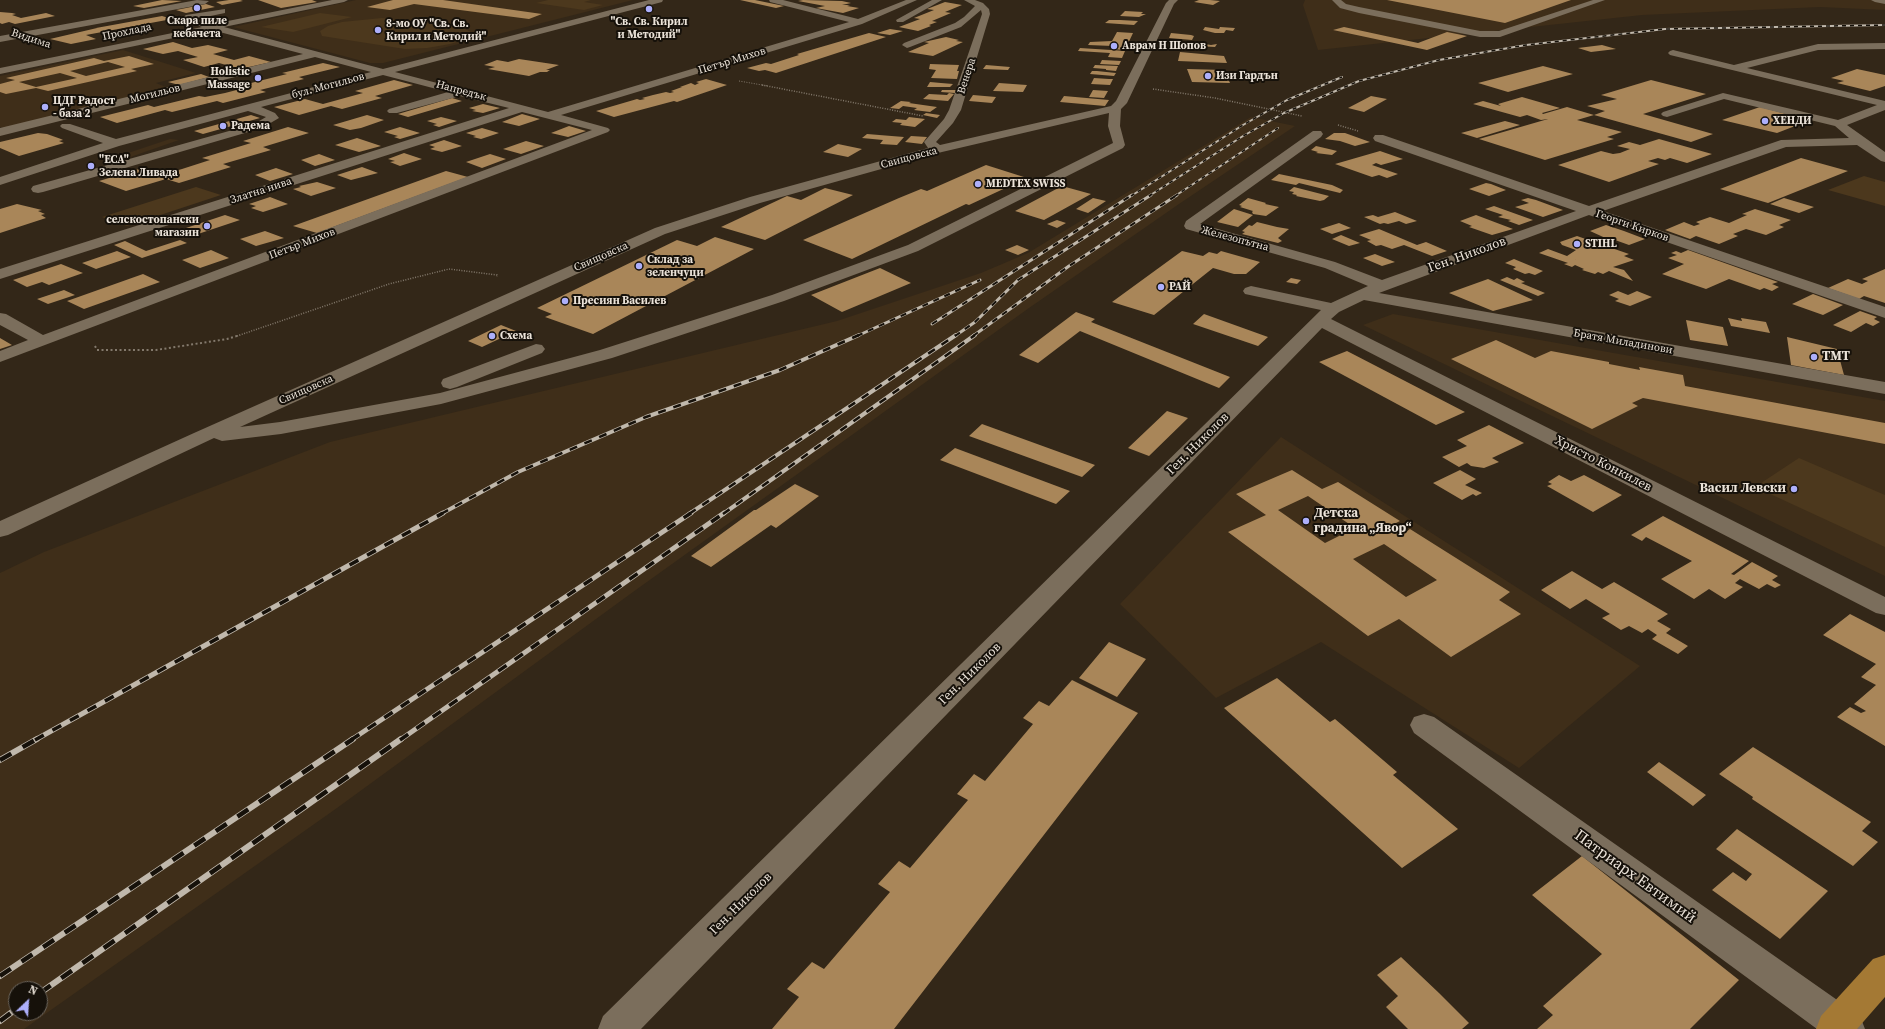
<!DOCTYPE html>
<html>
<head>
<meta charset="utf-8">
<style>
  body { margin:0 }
  #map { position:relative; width:1885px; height:1029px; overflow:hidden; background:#332718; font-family:"Source Serif 4",serif }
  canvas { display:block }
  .north { position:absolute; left:8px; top:981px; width:40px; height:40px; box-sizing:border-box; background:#16110a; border:1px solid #6b655d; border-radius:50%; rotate:25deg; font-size:11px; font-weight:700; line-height:16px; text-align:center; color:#ebe3d9 }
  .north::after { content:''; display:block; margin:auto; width:14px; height:18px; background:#adaffb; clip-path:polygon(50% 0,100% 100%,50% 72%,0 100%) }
</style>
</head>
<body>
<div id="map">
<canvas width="1885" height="1029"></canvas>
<div class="north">N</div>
</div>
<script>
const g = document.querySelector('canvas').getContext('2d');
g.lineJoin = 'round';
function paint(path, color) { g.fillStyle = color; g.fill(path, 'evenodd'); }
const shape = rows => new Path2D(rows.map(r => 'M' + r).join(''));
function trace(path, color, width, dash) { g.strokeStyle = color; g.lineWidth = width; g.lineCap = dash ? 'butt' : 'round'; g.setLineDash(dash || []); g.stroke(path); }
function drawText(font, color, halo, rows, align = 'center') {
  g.font = font + ' "Source Serif 4",serif'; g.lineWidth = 4; g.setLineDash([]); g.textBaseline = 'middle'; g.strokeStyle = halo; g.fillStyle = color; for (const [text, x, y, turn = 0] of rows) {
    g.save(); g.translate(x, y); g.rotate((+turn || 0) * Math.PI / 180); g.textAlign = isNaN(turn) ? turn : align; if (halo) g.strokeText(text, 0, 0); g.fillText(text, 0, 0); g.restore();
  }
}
paint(shape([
  [356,0,633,0,383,63,370,63,233,27],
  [1305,0,1885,0,1885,10,1820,7,1642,15,1318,50,1303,5],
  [123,50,196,73,156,83,168,88,5,128,0,127,0,76],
  [1251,117,1295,126,1179,204,1029,308,633,592,337,808,24,1029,0,1029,0,573,44,552,330,442,837,321,981,273,1028,253],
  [16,989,40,989,40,1013,16,1013],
  [170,139,179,140,119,161,110,159],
  [1393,314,1885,401,1885,576,1363,325],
  [1281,437,1640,666,1519,768,1321,642,1216,698,1120,604]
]), '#3f2e19');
paint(shape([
  [548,0,591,0,584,2,603,5,584,10,536,3],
  [320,13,352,17,293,32,261,27],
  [382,18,461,27,473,33,467,39,450,44,427,48,405,49,322,36,320,31,328,26,342,22],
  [1864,176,1885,182,1885,206,1828,190],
  [196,187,221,195,127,226,102,217],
  [1799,458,1885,495,1885,547,1755,487]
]), '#4c381d');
paint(shape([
  [162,0,182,1,144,8,133,6],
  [229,0,240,0,243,1,222,5,216,2],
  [258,0,312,0,317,2,281,8],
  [393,0,443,0,542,14,529,19,414,4,390,10,367,7],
  [740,0,755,0,784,6,776,8],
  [803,0,842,1,851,3,842,5,850,5,847,6,859,8,843,13,816,8,825,6,798,1],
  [1199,0,1210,0,1220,1,1213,5,1194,2],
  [1387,0,1571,0,1505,23],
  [945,2,962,5,945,12,951,13,932,21,937,22,929,25,931,26,918,31,899,27,920,19,914,18,934,10,927,9],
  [206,4,215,7,186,13,176,10],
  [1125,11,1143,12,1141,14,1146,14,1139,17,1120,16],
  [0,12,12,13,16,14,12,15,21,18,46,13,55,16,15,24,9,22,2,24,0,23],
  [162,16,172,19,86,35,96,39,71,44,50,39,97,28,96,28],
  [1109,20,1120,20,1138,21,1134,25,1105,23],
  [1205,27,1219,29,1220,27,1235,28,1233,31,1226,30,1224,33,1215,33,1203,30],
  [1344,27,1418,43,1447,32,1467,36,1427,50,1333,30],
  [890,29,903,31,890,35,877,33],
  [1117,32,1133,33,1125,50,1112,49,1113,46,1088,45,1090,42,1112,41],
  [869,33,886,37,776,73,765,70,759,71,747,68,766,63,771,64,799,55,797,54],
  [1171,33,1191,35,1194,36,1192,40,1169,38],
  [946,37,959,40,956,41,963,42,933,56,908,52,929,43,924,42],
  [173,42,192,48,208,45,228,50,213,54,234,60,249,56,271,62,240,69,219,63,204,67,183,60,198,57,178,51,163,54,143,49],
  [1199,43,1211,45,1217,44,1215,47,1197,46],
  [1602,45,1616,49,1591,52,1578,48],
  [1080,48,1111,50,1125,51,1122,58,1108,57,1110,53,1078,51],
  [1180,52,1224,56,1227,63,1178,61],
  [129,56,154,64,131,69,137,71,48,91,36,88,6,94,0,92,0,84,15,80,6,78,94,58,104,61],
  [108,62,125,67,86,76,70,71],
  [60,73,77,78,36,87,19,82],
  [519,59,559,65,546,70,550,70,547,72,540,72,529,76,488,69,495,67,484,65,497,60,508,62],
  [1102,60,1121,61,1119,65,1100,64],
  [323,63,340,67,299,77,304,79,260,90,266,92,223,103,217,101,172,112,165,110,117,123,100,117,148,105,154,107,199,96,205,97,225,93,248,87,243,85,287,74,282,73],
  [930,64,959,65,957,71,959,71,957,79,931,78,936,70,929,69],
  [986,65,1010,67,1008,70,983,69],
  [1095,65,1118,66,1116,71,1106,70,1106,69,1093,68],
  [1543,66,1573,74,1508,92,1478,83],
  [1187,69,1224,70,1230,83,1192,82],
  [1857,69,1885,75,1885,86,1870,91,1837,83,1844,81,1831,78],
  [1092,71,1097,71,1116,73,1114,76,1090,74],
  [201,74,209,77,179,85,168,82],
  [1094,78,1109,79,1113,79,1110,85,1091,84],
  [706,79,727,85,677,102,674,101,614,117,596,111,637,99,640,100,645,99,642,98,653,95,666,92,670,93,674,92,671,91,682,87,680,87,691,83,695,85,699,83,696,82],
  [394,80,413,85,375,96,382,98,342,109,331,106,299,115,274,107,305,99,323,104,363,93,355,91],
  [1651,80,1706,94,1643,114,1713,134,1691,142,1594,115,1577,120,1622,132,1607,137,1614,139,1545,160,1479,139,1548,119,1541,120,1527,115,1520,117,1473,104,1483,101,1501,106,1498,104,1522,97,1560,108,1542,113,1543,114,1567,107,1594,115,1605,111,1587,106,1617,99,1601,95],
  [930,82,941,83,953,84,950,87,927,87],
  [999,83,1027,85,1023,92,993,91],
  [942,90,956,90,955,93,941,92],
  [1093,90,1108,91,1104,98,1089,97],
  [949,93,954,94,948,101,923,99,929,94,947,95],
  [973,95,996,97,992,103,969,101],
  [1064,96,1109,100,1105,106,1060,102],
  [1371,96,1387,99,1364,112,1348,108],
  [452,98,462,101,408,117,398,114],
  [901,101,911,102,909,103,937,107,930,112,914,110,917,108,903,106,899,109,890,108],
  [483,104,500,108,483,113,472,111,476,110,469,108],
  [1760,107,1794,116,1790,118,1808,121,1777,133,1722,120],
  [926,113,940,115,937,118,923,115],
  [522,114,540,119,519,126,502,122],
  [251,115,260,118,203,134,194,131],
  [367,115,384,120,361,128,350,130,333,125],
  [441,117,457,121,439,127,433,125,437,124,427,121],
  [909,117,925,119,915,127,900,125,902,123,892,122,896,119,906,120],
  [1505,121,1520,125,1477,138,1461,133],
  [569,126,586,131,568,137,551,133],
  [288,127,309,133,263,147,271,150,223,164,231,167,179,183,166,179,126,191,99,181,139,169,150,173,148,174,158,176,182,169,210,160,202,158,251,143,243,141],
  [400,127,420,133,400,139,394,137,398,136,384,132],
  [482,128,499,133,481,139,473,137,476,136,466,133],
  [38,133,47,134,61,139,63,140,59,141,64,143,19,156,0,148,0,142],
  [1334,133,1345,133,1370,142,1355,146,1340,141,1325,139],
  [867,134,904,137,897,145,880,144,883,140,862,138],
  [911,136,927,137,922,144,905,142],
  [357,138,381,146,359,152,335,145],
  [1659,139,1712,154,1687,163,1670,158,1665,160,1658,158,1648,161,1659,164,1609,182,1558,165,1601,151,1613,154,1620,153,1630,149,1617,146,1629,142,1640,145],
  [444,140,462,146,442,152,430,149,435,147,429,145],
  [526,141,544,146,521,154,503,149],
  [838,144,862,149,848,157,823,152],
  [1316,146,1329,149,1337,151,1332,155,1316,153,1318,152,1311,150],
  [1380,151,1403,159,1381,165,1376,163,1372,165,1398,174,1387,178,1379,175,1372,177,1335,164],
  [404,153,422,159,400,166,390,162,395,161,388,159],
  [319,154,335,160,315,166,301,160],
  [490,154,506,159,482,168,466,162],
  [1801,158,1848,171,1768,203,1720,189],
  [986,165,1027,178,969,205,966,204,852,259,803,240,899,198,921,189,927,191],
  [362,167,378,173,351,180,337,175],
  [276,168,293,174,270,181,255,175],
  [446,171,468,177,317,233,293,226],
  [1279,174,1332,185,1343,190,1340,193,1299,183,1296,185,1271,180],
  [317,182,336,188,311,196,293,189,301,187,299,186],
  [1486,183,1491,184,1506,190,1489,196,1469,189],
  [1062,186,1091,194,1044,220,1015,211],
  [1294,187,1329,196,1324,200,1320,201,1296,196,1297,195,1292,194,1294,192,1289,191],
  [825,188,853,195,765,240,721,227,787,196,801,200],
  [270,197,288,204,263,212,251,208,256,206,249,204],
  [1093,198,1106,201,1088,213,1076,209],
  [1248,198,1266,203,1265,204,1279,207,1266,216,1253,214,1252,212,1253,211,1240,207,1242,206,1239,205],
  [1528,198,1536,200,1563,210,1543,217,1515,207,1529,203,1521,200],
  [1784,198,1814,207,1799,213,1770,204],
  [17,204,42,210,38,211,45,214,41,215,46,218,0,233,0,209],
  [1494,206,1519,215,1533,220,1519,225,1508,221,1511,220,1498,217,1503,215,1485,209],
  [1234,209,1253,215,1238,227,1217,222],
  [1755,209,1791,220,1779,225,1784,227,1766,235,1746,229,1733,234,1738,236,1719,244,1696,236,1690,239,1665,230,1684,222,1694,226,1700,224,1696,222,1710,217,1729,223,1747,215,1742,214],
  [1395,212,1417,221,1406,224,1399,221,1388,224,1384,223,1380,224,1364,217,1373,215,1378,217],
  [225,215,240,220,189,237,174,232],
  [1476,215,1513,229,1492,235,1469,227,1472,226,1460,221],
  [1057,220,1066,223,1057,228,1047,224],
  [1257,222,1277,227,1289,229,1278,238,1282,241,1278,243,1242,234,1245,232,1242,231,1249,225,1252,226],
  [1339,223,1351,228,1332,234,1320,229],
  [1606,225,1624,231,1645,239,1629,245,1615,240,1612,241,1590,231],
  [1379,229,1417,245,1426,242,1447,251,1432,256,1404,245,1392,249,1381,245,1376,246,1367,241,1371,240,1359,235],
  [265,231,284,238,256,246,240,239],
  [1341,235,1360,243,1349,246,1332,239],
  [1577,236,1629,254,1624,256,1634,260,1613,267,1624,270,1633,281,1609,271,1603,274,1598,272,1595,274,1582,270,1584,269,1575,265,1572,267,1564,264,1568,263,1539,253,1548,249,1594,266,1567,256,1576,250,1562,245,1560,242],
  [715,237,754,249,593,334,545,317,552,314,537,308,677,240,697,246],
  [180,240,187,243,142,258,114,245,125,241,146,251],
  [1017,245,1029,250,1018,255,1005,250],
  [211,250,229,258,200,268,182,260],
  [1688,250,1778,282,1772,284,1779,287,1772,291,1764,288,1760,290,1729,279,1706,289,1662,274,1684,264,1668,258,1677,255,1671,253,1676,251,1681,253],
  [117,251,131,257,96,269,82,263],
  [1182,251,1203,256,1209,252,1217,254,1221,251,1260,262,1246,274,1234,274,1213,268,1154,315,1112,302],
  [1375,254,1395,262,1382,266,1363,258],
  [1514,259,1543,271,1535,275,1529,273,1525,274,1513,269,1516,267,1505,263],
  [61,264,83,273,49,285,42,282,27,287,13,280],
  [880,268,911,283,842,312,811,295],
  [1885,269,1885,303,1864,296,1859,299,1828,288,1848,279,1862,284,1868,281,1862,279],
  [143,274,160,282,84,309,67,301],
  [1507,277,1514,280,1517,278,1525,282,1521,283,1545,293,1538,296,1500,280],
  [1291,278,1301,280,1297,284,1286,282],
  [1488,279,1533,300,1493,311,1449,293],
  [64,290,75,295,48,304,37,299],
  [1618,291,1628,295,1637,291,1652,297,1630,306,1615,301,1619,299,1609,295],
  [1813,294,1843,305,1823,315,1792,304],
  [1860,311,1877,317,1874,319,1880,322,1873,326,1866,323,1851,332,1833,325],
  [1076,312,1095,319,1091,322,1230,377,1219,388,1080,331,1038,363,1019,355],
  [1204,314,1268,337,1258,346,1193,324],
  [1728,318,1742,321,1741,318,1766,322,1770,333,1731,326],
  [1686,320,1723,327,1728,346,1690,340],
  [501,325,516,331,482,347,468,341],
  [1787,337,1837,349,1844,375,1791,365],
  [0,338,12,345,0,349],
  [1496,340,1535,358,1551,351,1609,362,1609,364,1640,370,1639,367,1683,375,1685,386,1885,423,1885,444,1643,398,1632,403,1638,406,1592,429,1451,359],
  [1347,351,1465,412,1436,425,1319,362],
  [1167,411,1188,418,1149,456,1128,448],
  [982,424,1095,465,1082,477,969,436],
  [1489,425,1524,443,1492,458,1499,462,1484,468,1471,466,1467,463,1459,467,1442,457,1467,446,1457,440],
  [955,448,1070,491,1056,504,940,460],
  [1292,470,1322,489,1338,482,1400,521,1392,525,1404,533,1410,529,1510,592,1499,600,1521,614,1451,657,1399,619,1368,636,1228,532,1266,515,1236,494],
  [1308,496,1355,528,1325,543,1278,510],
  [1384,544,1437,580,1406,597,1353,559],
  [1460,470,1476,479,1465,485,1482,493,1476,496,1473,494,1462,500,1433,483],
  [1559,475,1571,481,1584,475,1622,495,1593,512,1547,486,1552,484,1548,482],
  [795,484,819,496,776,528,771,525,711,567,691,556,754,510,756,510],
  [1663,516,1749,561,1731,574,1734,575,1752,562,1778,576,1772,580,1781,585,1775,588,1767,584,1759,589,1740,579,1735,583,1743,587,1725,599,1709,589,1694,599,1661,579,1692,561,1646,537,1642,541,1631,535],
  [1572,571,1602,589,1614,582,1668,614,1657,621,1671,629,1666,633,1688,646,1678,654,1652,639,1657,635,1648,629,1642,633,1629,626,1621,630,1602,618,1610,614,1586,599,1570,609,1541,590],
  [1850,614,1885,632,1885,746,1837,717,1850,707,1861,713,1866,711,1854,704,1876,685,1861,677,1876,664,1823,635],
  [1109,642,1146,659,1117,697,1079,678],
  [1277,678,1330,722,1335,719,1397,772,1393,775,1458,829,1402,868,1224,708],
  [1072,680,1138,713,894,1029,772,1029,799,997,787,989,812,962,824,969,890,892,878,884,899,861,910,868,968,800,957,794,974,774,985,781,1033,724,1023,718,1039,701,1049,706],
  [1753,747,1871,822,1862,831,1878,842,1853,866,1752,799,1753,797,1719,774],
  [1659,762,1706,795,1693,806,1647,772],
  [1737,829,1828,891,1780,939,1712,890,1733,872,1746,881,1752,874,1716,849],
  [1582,856,1739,980,1690,1029,1537,1029,1553,1015,1543,1006,1602,954,1532,895],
  [1401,957,1439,993,1469,1023,1462,1029,1408,1029,1386,1007,1398,996,1377,975]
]), '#a98659');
trace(shape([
  [739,81,768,86]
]), '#83796c', 1, [1, 1.5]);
trace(shape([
  [762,85,923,116],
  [1153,89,1215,98,1302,116],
  [1338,125,1358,131],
  [237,336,389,284,449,269,497,275,497,277]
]), '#83796c', 1.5, [1, 1.5]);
trace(shape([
  [95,346,97,350,156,350,227,339,240,335]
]), '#83796c', 2, [2, 2.5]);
paint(shape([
  [197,0,209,1,205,4,0,42,0,36,197,0],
  [332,0,348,0,344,2,224,27,383,69,649,0,663,0,662,2,395,72,548,112,849,22,770,2,769,0,783,0,858,19,906,0,917,0,862,24,561,115,608,128,610,130,608,132,0,362,0,351,28,340,0,325,0,313,6,314,43,335,592,130,522,112,0,279,0,269,509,108,460,96,397,113,389,113,387,111,389,109,448,92,383,75,261,107,275,113,279,118,262,128,43,192,38,193,33,192,31,189,33,186,254,124,266,117,248,111,119,146,0,185,0,177,103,143,62,128,60,126,62,124,70,124,116,139,371,72,315,57,0,136,0,128,303,54,212,30,0,74,0,68,202,27,183,20,182,18,186,15,225,9,225,13,196,19,213,24,332,0],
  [932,0,942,0,903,22,897,22,896,20,932,0],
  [964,0,975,0,983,3,989,9,990,14,961,110,953,123,936,142,940,145,1111,106,1116,101,1166,3,1169,0,1178,0,1174,4,1127,103,1121,109,1120,126,1125,145,1123,148,918,251,784,301,612,358,441,404,281,434,222,441,214,438,8,535,0,537,0,521,194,433,655,228,750,197,928,148,924,142,944,119,949,110,982,14,981,10,961,27,910,47,907,48,902,45,904,43,955,23,964,17,975,6,964,0],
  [1109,113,1108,126,1113,143,908,245,772,295,600,350,440,393,280,422,240,427,665,234,760,203,942,152,1109,113],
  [1332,0,1341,0,1346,4,1359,7,1480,31,1499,31,1593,0,1605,0,1500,37,1480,37,1359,13,1340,8,1332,0],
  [1871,0,1885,0,1885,4,1875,2,1871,0],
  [1885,43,1885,49,1818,50,1747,68,1885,101,1885,110,1847,125,1885,152,1885,162,1881,161,1857,145,1786,147,1603,211,1885,307,1885,318,1589,215,1379,293,1885,382,1885,394,1364,300,1339,312,1331,319,1885,597,1885,615,1876,613,1322,328,641,1029,598,1029,603,1016,1321,310,1245,294,1243,291,1245,288,1251,286,1331,303,1368,286,1325,268,1186,229,1184,226,1186,221,1313,131,1321,131,1323,134,1321,137,1200,224,1335,262,1382,280,1576,211,1375,141,1373,138,1375,135,1383,135,1589,206,1781,140,1849,138,1835,126,1724,99,1667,117,1663,116,1661,114,1663,112,1723,93,1838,120,1877,105,1670,55,1668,53,1670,51,1673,50,1734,65,1818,44,1885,43],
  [536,344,542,345,545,349,542,353,457,387,450,389,443,387,441,383,443,379,536,344],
  [1424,714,1434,717,1860,1016,1865,1029,1817,1029,1414,733,1410,725,1414,717,1424,714]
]), '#7b6e5c');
paint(shape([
  [1885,955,1885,997,1857,1029,1816,1029,1821,1016,1873,959,1885,955]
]), '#a47934');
const railFar4 = shape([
  [1131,196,1243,125,1287,100,1342,77],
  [1149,196,1243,136,1284,113,1359,81,1439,60,1526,45,1665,29,1885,25],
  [1175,196,1278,128]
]);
const railFar3 = shape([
  [932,324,1132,195],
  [857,336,980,280],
  [955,336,975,322,1018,280,1151,195],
  [973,336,1069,266,1177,195]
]);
const railFar2 = shape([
  [441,514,518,472,646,417,780,370,859,335],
  [689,514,956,335],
  [723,514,975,335]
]);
const railFar1 = shape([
  [35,740,443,513],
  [351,740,691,513],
  [400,740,724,513]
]);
const rail = shape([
  [0,760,37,739],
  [0,976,353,739],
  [40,993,401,739],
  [0,1021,16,1009]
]);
trace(railFar4, '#c0b8ac', 2);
trace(railFar3, '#c0b8ac', 3);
trace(railFar2, '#c0b8ac', 4);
trace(railFar1, '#c0b8ac', 5);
trace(rail, '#c0b8ac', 6);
trace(railFar4, '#16110a', 1.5, [4]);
trace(railFar3, '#16110a', 2, [6]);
trace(railFar2, '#16110a', 2.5, [8]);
trace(railFar1, '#16110a', 3.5, [10]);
trace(rail, '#16110a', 4.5, [13]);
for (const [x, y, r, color] of [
  [197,8,4,"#adaffb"],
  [649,9,4,"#adaffb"],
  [378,30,4,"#adaffb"],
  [1114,46,4,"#adaffb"],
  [1208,76,4,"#adaffb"],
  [258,78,4,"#adaffb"],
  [45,107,4,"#adaffb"],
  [1765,121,4,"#adaffb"],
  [223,126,4,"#adaffb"],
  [91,166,4,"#adaffb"],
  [978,184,4,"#adaffb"],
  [207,226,4,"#adaffb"],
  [1577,244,4,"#adaffb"],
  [639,266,4,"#adaffb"],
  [1161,287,4,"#adaffb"],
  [565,301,4,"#adaffb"],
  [492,336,4,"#adaffb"],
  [1814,357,4,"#adaffb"],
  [1794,489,4,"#adaffb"],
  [1306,521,4,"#adaffb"]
]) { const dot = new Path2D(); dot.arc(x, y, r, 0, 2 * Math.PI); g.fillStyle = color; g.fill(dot); trace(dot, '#16110a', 1.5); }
drawText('bold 11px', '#ebe3d9', '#16110a', [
  ["Скара пиле",197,21,"center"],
  ["кебачета",197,34,"center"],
  ["\"Св. Св. Кирил",649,22,"center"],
  ["и Методий\"",649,35,"center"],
  ["8-мо ОУ \"Св. Св.",386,24],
  ["Кирил и Методий\"",386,37],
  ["Аврам Н Шопов",1122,46],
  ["Holistic",250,72,"right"],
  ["Massage",250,85,"right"],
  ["Изи Гардън",1216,76],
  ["ЦДГ Радост",53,101],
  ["- база 2",53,114],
  ["ХЕНДИ",1773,121],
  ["Радема",231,126],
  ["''ЕСА''",99,160],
  ["Зелена Ливада",99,173],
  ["MEDTEX SWISS",986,184],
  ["селскостопански",199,220,"right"],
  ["магазин",199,233,"right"],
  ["STIHL",1585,244],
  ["Склад за",647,260],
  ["зеленчуци",647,273],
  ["РАЙ",1169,287],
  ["Пресиян Василев",573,301],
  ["Схема",500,336]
], 'left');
drawText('11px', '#ebe3d9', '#16110a', [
  ["Прохлада",127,32,-12],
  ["Видима",31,39,18],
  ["Петър Михов",732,61,-17],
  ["Венера",967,76,-72],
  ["бул. Могильов",328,86,-15],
  ["Напредък",461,91,15],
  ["Могильов",155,94,-14],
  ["Свищовска",909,158,-15],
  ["Златна нива",261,191,-18],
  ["Георги Кирков",1632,226,19],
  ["Железопътна",1235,239,15],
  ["Петър Михов",302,244,-21],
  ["Свищовска",601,257,-24],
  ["Братя Миладинови",1623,342,10],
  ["Свищовска",306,390,-24]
]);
drawText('13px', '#ebe3d9', '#16110a', [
  ["Ген. Николов",1467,255,-20],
  ["Ген. Николов",1198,444,-45],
  ["Христо Конкилев",1603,464,27],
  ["Ген. Николов",970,674,-45],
  ["Ген. Николов",741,904,-45]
]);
drawText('bold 13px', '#ebe3d9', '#16110a', [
  ["TMT",1822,357],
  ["Васил Левски",1786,489,"right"],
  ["Детска",1314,514],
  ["градина „Явор“",1314,529]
], 'left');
drawText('16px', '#ebe3d9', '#16110a', [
  ["Патриарх Евтимий",1635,877,36]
]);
</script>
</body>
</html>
